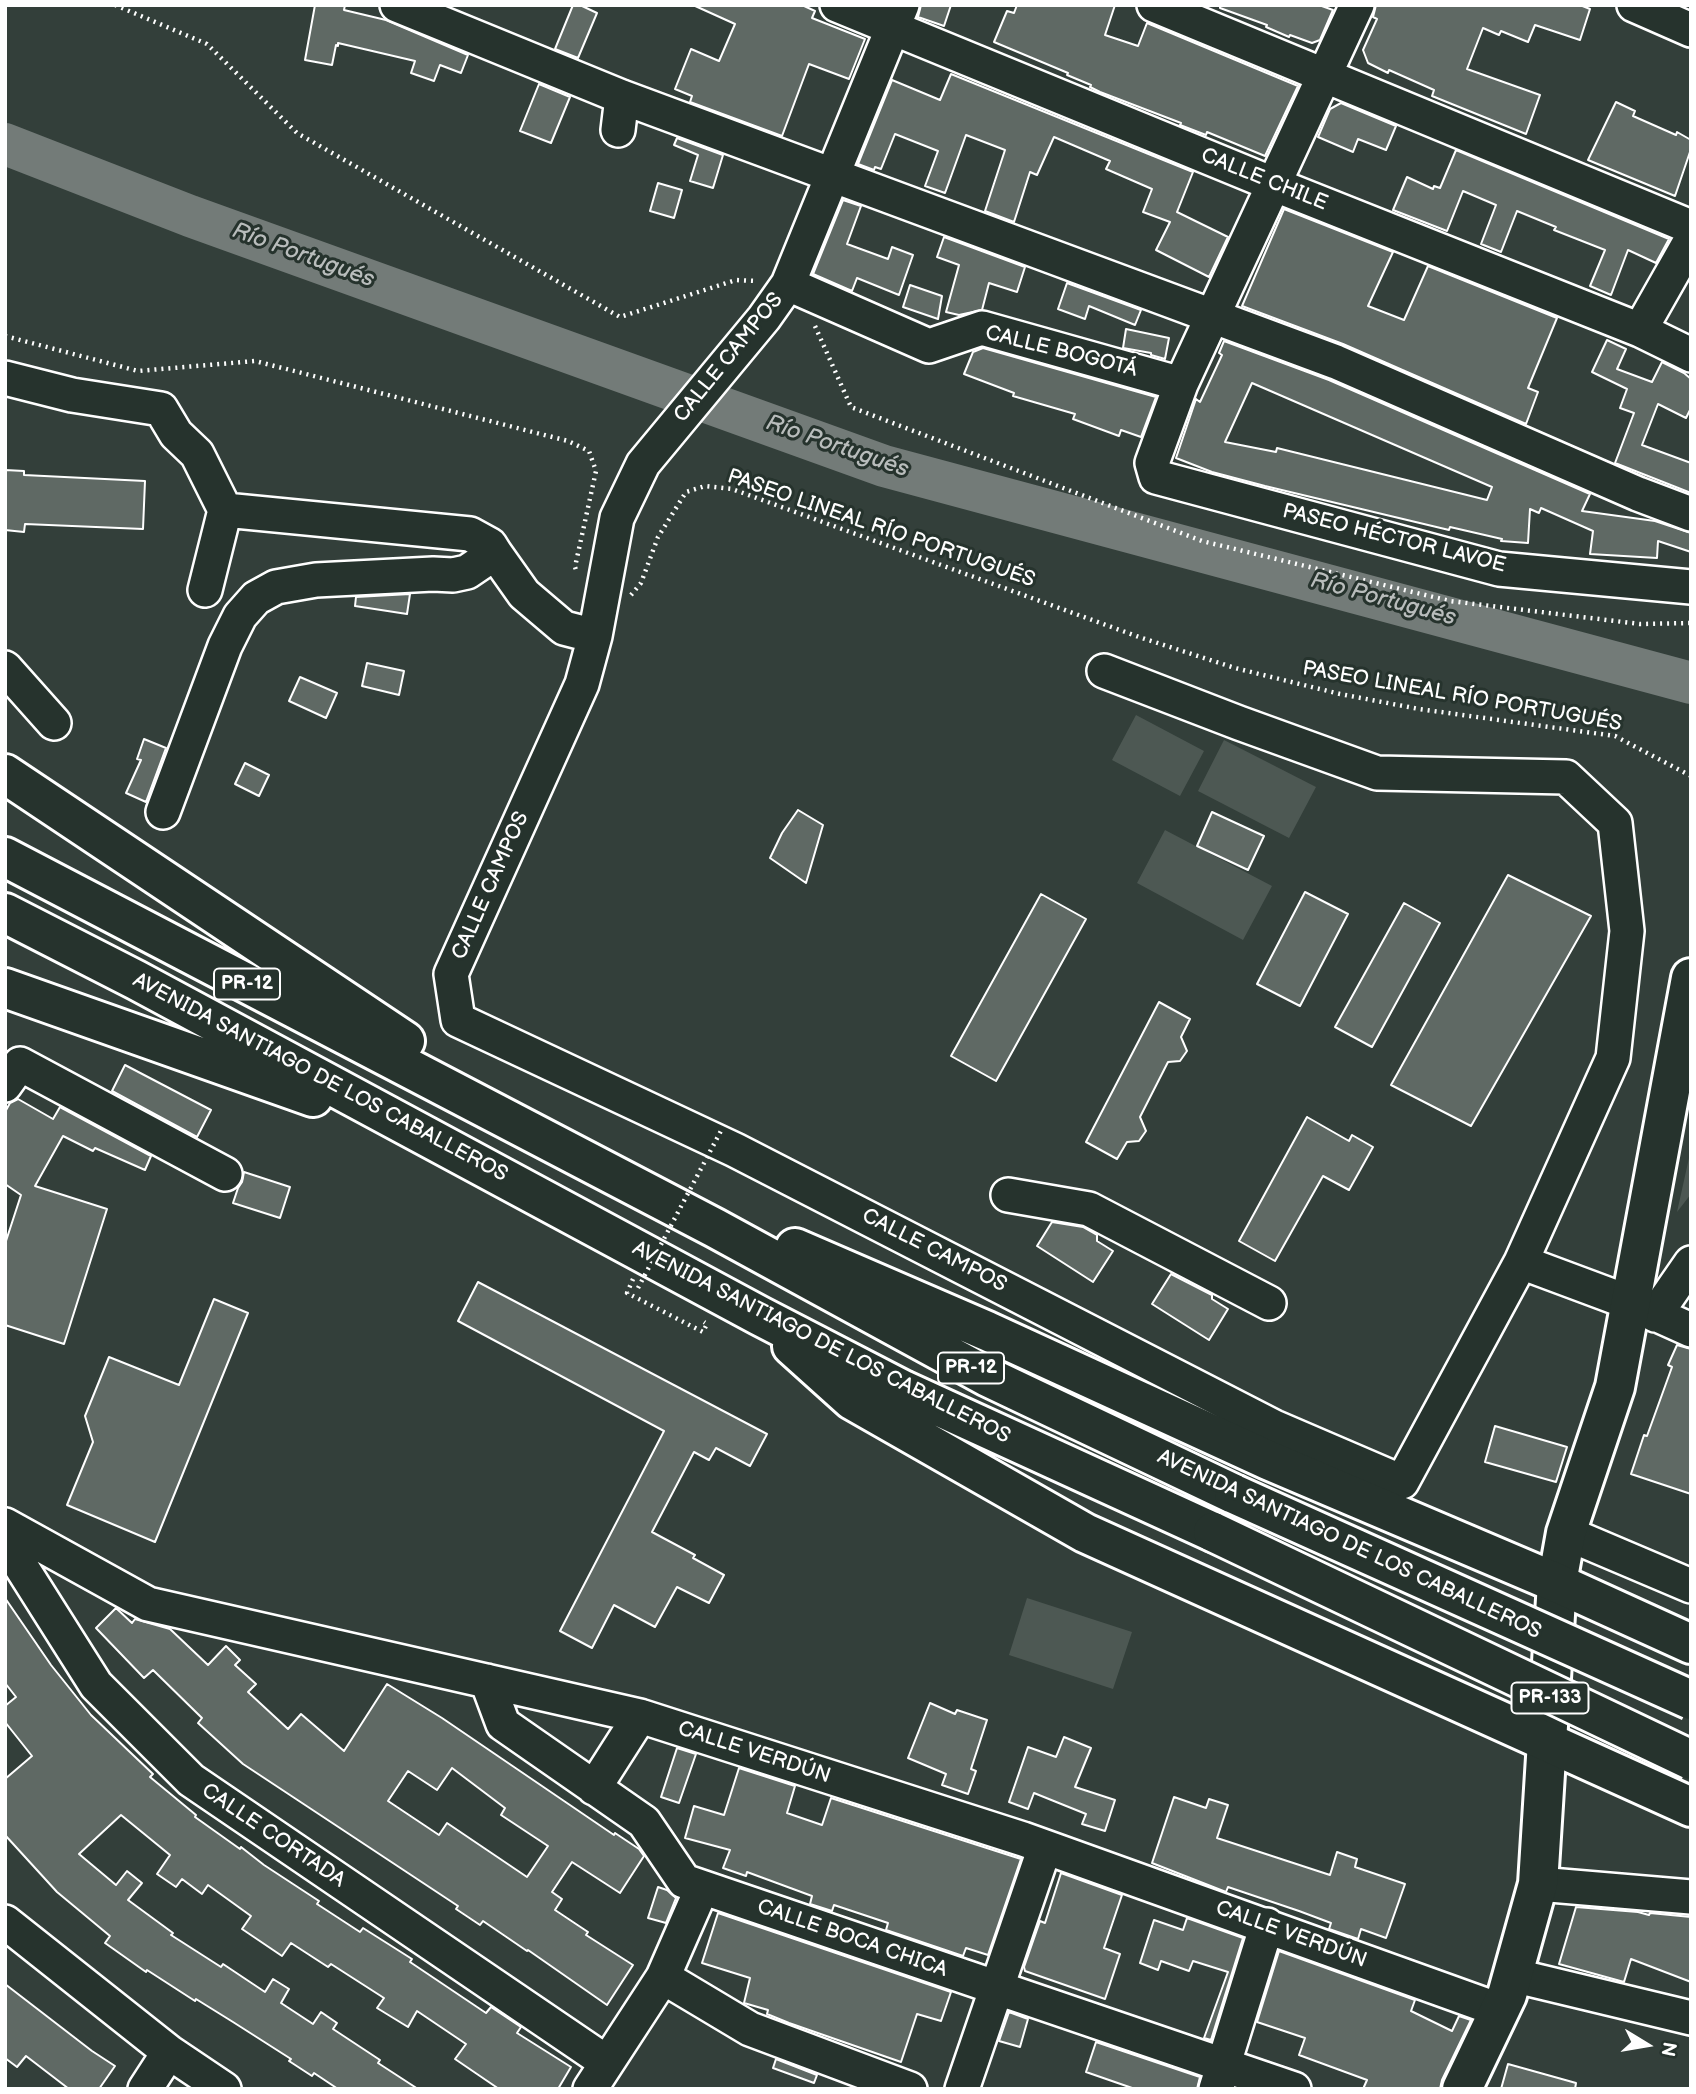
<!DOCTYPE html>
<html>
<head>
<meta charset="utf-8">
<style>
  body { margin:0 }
  #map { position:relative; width:1696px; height:2094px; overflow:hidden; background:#333f3a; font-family:"Balsamiq Sans",sans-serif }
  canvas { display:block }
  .frame { position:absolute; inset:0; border:7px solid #fff; pointer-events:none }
  .north { position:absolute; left:1612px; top:2010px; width:70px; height:70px; -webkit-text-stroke:5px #26332d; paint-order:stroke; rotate:101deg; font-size:19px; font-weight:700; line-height:28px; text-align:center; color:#fff }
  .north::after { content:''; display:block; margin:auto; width:24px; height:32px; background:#fff; clip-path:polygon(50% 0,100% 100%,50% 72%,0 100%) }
</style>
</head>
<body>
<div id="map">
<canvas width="1696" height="2094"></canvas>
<div class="frame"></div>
<div class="north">N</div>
</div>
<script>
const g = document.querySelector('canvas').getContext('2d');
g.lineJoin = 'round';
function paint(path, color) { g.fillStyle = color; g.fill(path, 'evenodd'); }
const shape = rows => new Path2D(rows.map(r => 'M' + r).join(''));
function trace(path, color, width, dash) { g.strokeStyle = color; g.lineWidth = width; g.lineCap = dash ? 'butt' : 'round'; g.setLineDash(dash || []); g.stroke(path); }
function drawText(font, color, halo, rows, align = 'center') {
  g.font = font + ' "Balsamiq Sans",sans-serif'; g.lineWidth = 6; g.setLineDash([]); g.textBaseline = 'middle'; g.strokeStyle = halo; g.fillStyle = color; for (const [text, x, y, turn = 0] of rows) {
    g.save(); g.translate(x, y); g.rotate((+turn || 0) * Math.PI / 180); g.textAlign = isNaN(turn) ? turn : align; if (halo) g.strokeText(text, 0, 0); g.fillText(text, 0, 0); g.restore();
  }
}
paint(shape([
  [1136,715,1204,751,1180,796,1112,760],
  [1224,740,1316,787,1289,838,1198,791],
  [1165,830,1272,886,1243,940,1137,883],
  [1691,1149,1691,1194,1677,1212],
  [1027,1598,1132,1632,1113,1689,1009,1655]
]), '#4d5853');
trace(shape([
  [5,144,190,216,884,466,1691,683]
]), '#737b78', 42);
const building = shape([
  [315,5,345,5,344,10,386,20,468,55,461,73,440,65,434,81,411,73,415,61,338,43,338,46,336,45,332,65,305,60,315,5],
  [573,5,580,5,597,13,578,58,555,49,573,5],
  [693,5,802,5,815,11,812,18,865,39,849,79,809,64,782,136,690,102,692,96,675,89,691,49,719,61,735,24,693,5],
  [921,5,951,5,944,26,918,17,921,5],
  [1017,5,1115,5,1105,35,1138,46,1147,23,1298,86,1265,156,1207,132,1206,135,1180,125,1181,123,1100,92,1090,87,1091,85,1067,75,1068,73,994,42,1007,11,1014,13,1017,5],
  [1220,5,1319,5,1333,10,1320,40,1312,43,1290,35,1289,37,1266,27,1267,25,1220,8,1220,5],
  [1376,5,1580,5,1590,9,1580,40,1535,25,1528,42,1501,31,1499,35,1483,28,1467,69,1540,95,1526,134,1432,96,1434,90,1389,70,1388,73,1368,63,1363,50,1377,19,1373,17,1376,5],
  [951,74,1193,172,1177,212,1228,237,1209,277,1156,250,1170,222,1143,212,1152,189,1106,169,1110,161,1054,137,1037,175,1030,172,1014,222,985,211,1005,150,966,135,945,193,925,186,938,151,895,134,881,169,875,167,874,170,858,164,892,80,940,100,951,74],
  [539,84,570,97,551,143,520,131,539,84],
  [1616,102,1635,111,1633,116,1676,135,1677,132,1691,140,1691,149,1675,196,1588,160,1616,102],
  [1341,103,1396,126,1386,150,1358,139,1353,152,1318,137,1330,109,1341,103],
  [677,138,723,155,713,188,690,181,698,155,674,145,677,138],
  [1456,150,1669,239,1656,263,1628,250,1611,295,1590,286,1605,250,1554,230,1556,227,1517,211,1501,252,1481,244,1496,205,1463,191,1447,231,1393,210,1407,177,1433,189,1434,186,1440,188,1456,150],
  [658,183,682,190,674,218,650,211,658,183],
  [843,200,861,206,847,244,888,259,892,247,913,255,899,295,857,278,852,291,813,274,843,200],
  [1284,209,1393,252,1368,306,1404,320,1428,266,1557,318,1528,388,1538,392,1526,424,1343,344,1242,306,1284,209],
  [944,237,1025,267,1017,292,989,283,982,310,959,315,946,312,959,265,937,257,944,237],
  [1067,283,1141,310,1135,325,1089,306,1085,319,1058,309,1067,283],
  [910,285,942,296,938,319,903,307,910,285],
  [1126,329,1169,338,1165,359,1151,355,1151,353,1123,348,1126,329],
  [1607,340,1626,349,1617,369,1652,382,1662,362,1684,373,1691,379,1691,408,1686,418,1658,404,1642,445,1691,463,1691,493,1615,463,1634,413,1620,408,1627,389,1592,372,1607,340],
  [1224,341,1329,380,1590,494,1582,511,1655,521,1691,533,1691,552,1658,541,1657,558,1590,554,1593,531,1541,508,1539,513,1530,509,1528,543,1501,541,1502,539,1450,527,1449,530,1265,486,1212,472,1176,458,1196,399,1200,402,1222,355,1219,353,1224,341],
  [1252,383,1492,487,1487,500,1277,448,1276,452,1225,442,1252,383],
  [983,348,1156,397,1141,437,1121,430,1119,436,1073,419,1075,414,1013,396,1014,393,964,374,973,352,983,348],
  [5,470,24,471,24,475,145,481,143,529,25,524,24,532,5,530,5,470],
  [410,594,407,614,355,606,356,597,410,594],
  [367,663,404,671,399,695,362,686,367,663],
  [300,677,337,693,326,718,289,701,300,677],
  [144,739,166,748,146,802,126,793,141,760,137,759,144,739],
  [245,763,269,775,259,796,235,784,245,763],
  [798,810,823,825,806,883,770,858,782,833,798,810],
  [1212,812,1264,836,1248,870,1197,846,1212,812],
  [1508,875,1591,916,1471,1126,1391,1085,1508,875],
  [1305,892,1348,914,1300,1006,1257,984,1305,892],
  [1041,894,1086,919,996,1081,951,1056,1041,894],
  [1404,903,1440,923,1372,1047,1335,1027,1404,903],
  [1159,1002,1190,1019,1181,1037,1187,1051,1180,1061,1168,1062,1140,1117,1146,1131,1139,1141,1127,1142,1117,1159,1086,1142,1159,1002],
  [125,1065,211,1110,197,1137,112,1091,125,1065],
  [18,1099,53,1119,60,1107,151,1156,145,1170,95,1148,93,1151,63,1136,35,1186,107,1209,64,1344,5,1325,5,1244,21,1195,5,1184,5,1112,10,1103,18,1099],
  [1307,1117,1349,1141,1352,1135,1373,1147,1349,1190,1323,1176,1275,1261,1239,1241,1307,1117],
  [244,1172,290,1187,280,1218,233,1203,238,1188,242,1182,244,1172],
  [1052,1222,1083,1227,1097,1235,1097,1241,1113,1251,1093,1282,1037,1246,1052,1222],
  [1171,1274,1212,1295,1212,1299,1228,1309,1209,1340,1152,1304,1171,1274],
  [478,1282,767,1434,750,1466,716,1448,709,1460,694,1452,652,1532,695,1555,693,1558,724,1575,709,1603,677,1587,655,1627,614,1605,592,1648,560,1631,664,1431,458,1321,478,1282],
  [214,1299,248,1313,155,1542,67,1505,93,1442,85,1416,109,1357,179,1385,214,1299],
  [1677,1345,1691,1349,1691,1494,1631,1474,1644,1435,1647,1436,1672,1367,1668,1365,1677,1345],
  [1495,1426,1567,1447,1556,1482,1485,1462,1495,1426],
  [5,1598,51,1665,91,1715,153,1774,150,1777,196,1815,195,1817,240,1849,241,1847,264,1865,319,1901,317,1904,360,1932,363,1928,412,1959,410,1962,486,2013,491,2007,521,2027,517,2033,571,2067,558,2089,499,2089,455,2059,466,2044,417,2011,408,2027,377,2008,384,1998,331,1964,328,1967,291,1943,282,1956,242,1929,251,1916,208,1885,202,1894,182,1879,176,1887,157,1874,170,1855,121,1815,79,1854,116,1885,127,1871,142,1883,128,1900,173,1933,171,1935,221,1967,223,1964,265,1992,273,1979,289,1989,281,2003,313,2024,321,2012,337,2023,333,2029,380,2060,378,2063,418,2089,338,2089,314,2073,312,2076,289,2061,291,2059,233,2022,196,1999,195,2001,147,1970,146,1972,105,1943,110,1936,57,1892,5,1835,5,1779,32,1756,5,1722,5,1706,16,1697,5,1683,5,1598],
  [116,1608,132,1623,135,1619,170,1629,208,1665,226,1646,240,1660,235,1665,256,1684,248,1692,288,1729,301,1714,344,1751,387,1684,442,1718,614,1835,615,1833,639,1849,644,1856,620,1893,572,1862,552,1892,562,1899,555,1910,588,1932,586,1935,633,1965,607,2005,528,1950,527,1951,483,1921,480,1925,456,1909,458,1906,243,1764,198,1723,202,1718,153,1670,144,1678,96,1628,116,1608],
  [452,1768,505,1808,501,1815,548,1846,527,1877,447,1823,439,1835,388,1801,408,1771,437,1790,452,1768],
  [930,1703,955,1714,957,1710,987,1720,971,1769,976,1771,968,1794,942,1785,946,1774,908,1758,930,1703],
  [1064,1737,1091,1748,1075,1787,1115,1800,1105,1831,1082,1824,1086,1814,1034,1793,1028,1809,1009,1802,1028,1747,1056,1757,1064,1737],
  [677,1748,696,1754,679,1803,661,1797,677,1748],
  [739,1768,795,1786,787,1813,822,1825,831,1798,1021,1859,988,1955,966,1948,963,1956,886,1930,888,1923,834,1905,832,1911,810,1904,812,1896,747,1872,746,1876,723,1868,730,1850,685,1838,694,1806,724,1815,739,1768],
  [1174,1797,1206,1808,1209,1799,1228,1805,1217,1838,1330,1875,1337,1852,1357,1859,1355,1867,1405,1884,1386,1938,1361,1929,1358,1939,1329,1929,1331,1923,1299,1911,1228,1887,1226,1892,1152,1863,1174,1797],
  [1061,1873,1122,1895,1104,1948,1120,1954,1105,1999,1025,1971,1024,1967,1040,1921,1045,1923,1061,1873],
  [658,1887,667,1890,676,1898,666,1923,648,1918,658,1887],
  [1576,1907,1638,1912,1649,1915,1650,1913,1691,1917,1691,1982,1631,1959,1624,1982,1559,1964,1576,1907],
  [718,1913,951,1992,941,2021,917,2014,901,2062,789,2023,767,2014,768,2010,744,2003,750,1978,702,1963,718,1913],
  [1187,1918,1243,1938,1211,2040,1204,2038,1228,1972,1193,1961,1189,1971,1161,1961,1158,1970,1140,1963,1154,1920,1183,1930,1187,1918],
  [1279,1951,1415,2000,1411,2011,1452,2031,1459,2016,1471,2020,1442,2080,1440,2089,1363,2089,1367,2080,1299,2055,1305,2038,1257,2022,1279,1951],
  [5,1984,92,2051,115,2066,99,2089,69,2089,26,2056,17,2067,5,2058,5,1984],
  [1009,2012,1028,2019,1020,2047,999,2041,1009,2012],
  [1096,2042,1200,2077,1197,2089,1135,2089,1086,2072,1096,2042],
  [776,2059,817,2075,814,2083,773,2068,776,2059],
  [1508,2064,1576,2083,1575,2089,1501,2089,1508,2064]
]);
paint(building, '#5f6964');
trace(building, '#fff', 2);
const minor = shape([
  [397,5,622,97,1336,362,1638,494,1691,514],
  [837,5,1273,184,1640,330,1691,355],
  [902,5,788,284,764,318,643,464,617,518,595,636,582,684,451,974,458,1020,735,1150,1274,1427,1402,1482,1521,1262,1613,1058,1627,931,1615,823,1566,777,1377,773,1239,723,1104,671],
  [1154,5,1691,227],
  [1357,5,1181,384,1152,463,1156,477,1499,569,1691,587],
  [1634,5,1691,30],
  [618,130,622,97],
  [788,284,929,346,982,328,1181,384],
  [1640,330,1691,240],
  [5,378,72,395,161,409,176,434,197,454,225,510,205,590],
  [225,510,470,534,490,545,495,553],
  [5,668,54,723],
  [163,812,225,646,240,616,256,598,276,587,316,580,433,574,453,575,467,572,495,553,524,594,564,628,595,636],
  [5,1085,20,1064,225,1174],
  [1008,1195,1089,1209,1269,1303],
  [1521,1262,1631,1303,1691,1330],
  [1655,1315,1691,1263],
  [5,1525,148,1604,640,1716,1023,1839,1499,2010],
  [1566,1533,1691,1586],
  [5,1541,96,1685,191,1780,606,2062],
  [487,1681,503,1724,644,1822,684,1881,1294,2089],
  [594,1788,640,1716],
  [1538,1884,1691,1897],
  [5,1922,169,2052,224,2089],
  [1512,1975,1691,2018],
  [663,1977,750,2029,910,2089],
  [145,2089,169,2052],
  [590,2089,663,1977,702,1888],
  [962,2089,1045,1847],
  [1216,2089,1267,1925]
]);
const major = shape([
  [1462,2089,1507,1995,1538,1884,1557,1583,1566,1533,1615,1387,1691,978]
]);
const highway = shape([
  [5,774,405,1041],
  [5,857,715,1228,988,1377,1234,1494],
  [5,913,136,980,760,1316,903,1390,1213,1532],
  [5,988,313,1097],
  [795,1248,987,1331,1268,1460,1557,1583,1691,1644],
  [792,1346,852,1400,1085,1533,1691,1807]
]);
trace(minor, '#fff', 38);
trace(major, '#fff', 44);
trace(highway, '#fff', 44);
trace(shape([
  [115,5,207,44,297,133,620,317,736,280,756,281],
  [815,326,851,407,1202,541,1450,601,1640,624,1691,623],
  [5,336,138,371,255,361,568,441,589,451,596,471,575,567,577,573],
  [631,595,641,583,658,537,686,492,705,486,732,489,1139,637,1235,668,1340,694,1419,709,1615,736,1691,776],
  [633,1279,627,1293,703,1332,707,1324,704,1322]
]), '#fff', 4.5, [2, 5]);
trace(minor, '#26332d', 33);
trace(major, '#26332d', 38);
trace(highway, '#26332d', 38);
const highwayBridge = shape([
  [1234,1494,1691,1700],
  [1213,1532,1691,1760]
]);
trace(highwayBridge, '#fff', 44, []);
trace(shape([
  [638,1288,723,1127]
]), '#fff', 4.5, [2, 5]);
trace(highwayBridge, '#26332d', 38);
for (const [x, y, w] of [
  [247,984,66],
  [971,1368,66],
  [1550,1698,77]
]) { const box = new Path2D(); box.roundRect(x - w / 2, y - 15.5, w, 31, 5); g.fillStyle = '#26332d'; g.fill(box); trace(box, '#fff', 2); }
drawText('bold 19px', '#fff', null, [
  ["PR-12",247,984],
  ["PR-12",971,1368],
  ["PR-133",1550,1698]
]);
drawText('21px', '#fff', '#26332d', [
  ["CALLE CHILE",1264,180,22],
  ["CALLE BOGOTÁ",1061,352,14],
  ["CALLE CAMPOS",729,358,-51],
  ["PASEO LINEAL RÍO PORTUGUÉS",881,529,19],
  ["PASEO HÉCTOR LAVOE",1394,539,14],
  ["PASEO LINEAL RÍO PORTUGUÉS",1462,697,10],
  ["CALLE CAMPOS",491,886,-66],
  ["AVENIDA SANTIAGO DE LOS CABALLEROS",320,1078,28],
  ["CALLE CAMPOS",934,1251,27],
  ["AVENIDA SANTIAGO DE LOS CABALLEROS",821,1343,27],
  ["AVENIDA SANTIAGO DE LOS CABALLEROS",1349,1545,25],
  ["CALLE VERDÚN",754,1753,18],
  ["CALLE CORTADA",273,1836,34],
  ["CALLE VERDÚN",1291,1935,20],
  ["CALLE BOCA CHICA",852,1939,19]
]);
drawText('italic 23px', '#b9bdbc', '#26332d', [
  ["Río Portugués",303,256,20],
  ["Río Portugués",837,447,19],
  ["Río Portugués",1383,600,15]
]);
</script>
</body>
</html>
